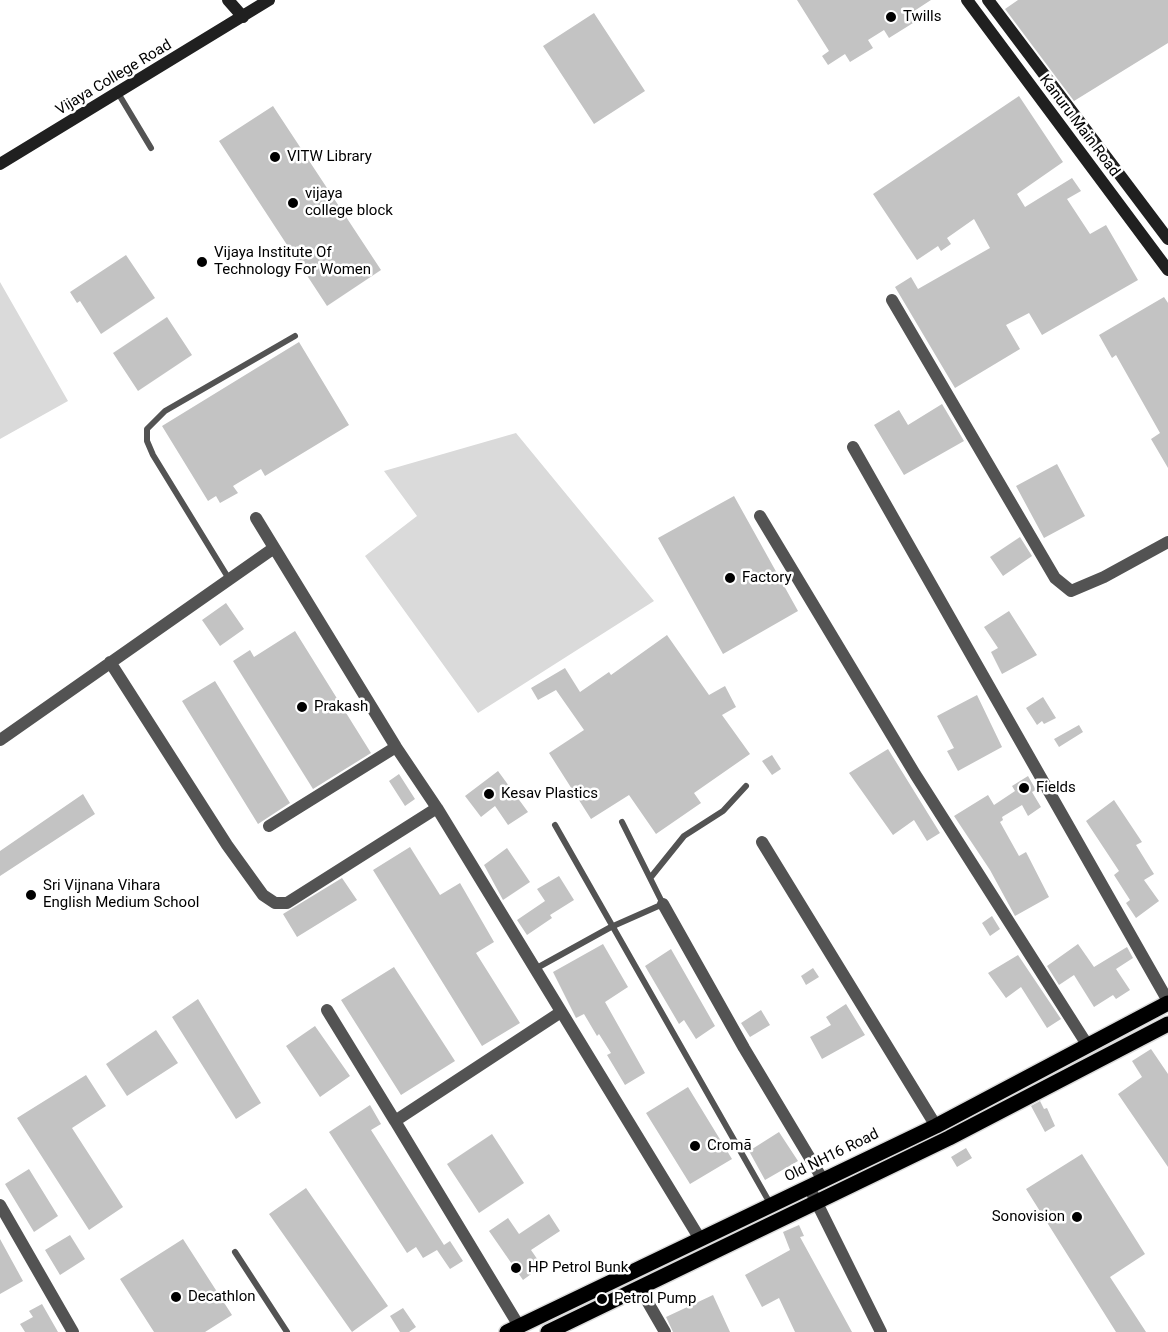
<!DOCTYPE html>
<html>
<head>
<meta charset="utf-8">
<style>
  body { margin:0 }
  canvas { display:block; background:#fff }
</style>
</head>
<body>
<canvas width="1168" height="1332"></canvas>
<script>
const g = document.querySelector('canvas').getContext('2d');
g.lineJoin = 'round';
function paint(path, color) { g.fillStyle = color; g.fill(path, 'evenodd'); }
const shape = rows => new Path2D(rows.map(r => 'M' + r).join(''));
function trace(path, color, width, dash) { g.strokeStyle = color; g.lineWidth = width; g.lineCap = dash ? 'butt' : 'round'; g.setLineDash(dash || []); g.stroke(path); }
function drawText(font, color, halo, rows, align = 'center') {
  g.font = font + ' Roboto,sans-serif'; g.lineWidth = 5; g.setLineDash([]); g.textBaseline = 'middle'; g.strokeStyle = halo; g.fillStyle = color; for (const [text, x, y, turn = 0] of rows) {
    g.save(); g.translate(x, y); g.rotate((+turn || 0) * Math.PI / 180); g.textAlign = isNaN(turn) ? turn : align; if (halo) g.strokeText(text, 0, 0); g.fillText(text, 0, 0); g.restore();
  }
}
paint(shape([
  [0,282,68,401,0,439],
  [516,433,654,601,478,713,365,556,417,516,384,471]
]), '#dadada');
paint(shape([
  [797,0,931,0,908,15,913,23,889,38,884,30,868,40,873,48,850,62,845,54,828,65,822,56,829,51],
  [1018,0,1168,0,1168,43,1074,101,1005,9],
  [594,13,645,91,594,124,543,46],
  [1019,96,1063,162,1017,194,1025,207,1072,178,1081,191,1067,199,1090,234,1106,225,1138,280,1042,335,1029,313,1006,325,1020,349,955,388,895,287,911,277,918,289,990,248,974,219,947,238,951,244,941,251,938,246,917,260,873,194],
  [273,106,381,270,327,306,219,141],
  [126,255,155,298,101,334,80,301,77,303,70,292],
  [1164,297,1168,303,1168,468,1151,439,1160,433,1116,355,1112,358,1099,335],
  [167,317,192,355,138,391,113,353],
  [299,342,349,425,265,476,261,469,233,486,238,493,220,503,216,496,208,501,162,426],
  [942,404,964,441,904,475,874,425,899,410,908,425],
  [1057,464,1085,516,1044,538,1016,486],
  [734,496,798,611,723,654,658,538],
  [1020,537,1032,556,1003,576,990,557],
  [226,603,244,629,220,646,202,620],
  [1009,611,1037,655,1002,674,991,652,998,648,984,627],
  [295,631,371,753,313,789,233,661,250,650,254,657],
  [667,635,709,695,725,686,736,707,722,715,750,754,694,793,701,803,656,834,629,795,591,819,549,753,584,730,556,690,538,700,531,688,565,668,580,692,609,672,611,675],
  [215,681,290,803,258,824,182,701],
  [977,695,1002,747,958,771,947,751,954,748,937,716],
  [1043,697,1056,718,1044,724,1042,721,1037,725,1026,708],
  [1079,725,1083,732,1059,747,1054,739],
  [888,749,940,833,927,841,914,820,893,835,849,773],
  [772,755,781,769,772,775,762,761],
  [498,771,528,812,508,825,495,806,481,817,465,796],
  [399,774,415,799,405,806,389,781],
  [1028,776,1036,790,1032,792,1041,807,1028,816,1022,805,1002,817,1003,820,1000,822,1019,856,1026,852,1049,897,1015,916,990,870,954,816,988,795,994,805,1015,791,1012,786],
  [83,794,95,814,0,876,0,851],
  [1114,800,1142,842,1136,845,1154,874,1144,880,1159,901,1136,918,1126,903,1130,900,1114,875,1119,871,1086,821],
  [410,847,440,895,460,883,494,942,476,953,520,1023,482,1046,373,870],
  [507,848,530,882,503,900,484,865],
  [559,876,574,900,550,915,552,918,527,935,517,920,545,901,537,889],
  [342,878,357,900,297,937,283,914],
  [992,916,1000,929,990,936,982,923],
  [603,944,628,987,605,1002,645,1073,625,1085,607,1055,611,1053,599,1034,597,1036,584,1014,576,1018,553,972],
  [1078,944,1094,967,1127,947,1133,958,1116,969,1130,990,1116,999,1113,995,1094,1007,1074,975,1059,985,1047,966],
  [671,949,715,1026,696,1039,684,1020,679,1024,645,966],
  [1018,955,1061,1019,1047,1028,1021,987,1006,998,988,973],
  [394,967,455,1061,401,1095,341,1000],
  [813,968,819,977,806,985,801,976],
  [198,999,261,1103,236,1119,172,1017],
  [846,1004,865,1035,822,1059,810,1037,831,1025,826,1017],
  [761,1010,770,1025,750,1037,741,1023],
  [315,1026,350,1076,320,1097,286,1046],
  [156,1030,178,1063,127,1096,106,1064],
  [1151,1049,1168,1074,1168,1167,1118,1094,1142,1077,1132,1061],
  [86,1075,106,1106,72,1128,123,1207,89,1230,17,1118],
  [688,1087,732,1159,690,1184,646,1113],
  [1040,1101,1044,1109,1047,1108,1055,1126,1045,1132,1031,1106],
  [370,1105,381,1124,371,1130,444,1245,450,1241,463,1261,450,1269,437,1250,423,1258,416,1247,407,1253,329,1132],
  [779,1132,798,1161,765,1180,749,1151],
  [492,1134,524,1183,479,1213,447,1164],
  [966,1148,972,1158,957,1167,951,1157],
  [1082,1154,1145,1254,1110,1277,1146,1332,1116,1332,1026,1189],
  [29,1169,58,1216,34,1232,5,1184],
  [306,1188,388,1306,352,1332,269,1214],
  [549,1214,560,1231,531,1250,542,1266,523,1280,489,1231,508,1218,519,1234],
  [799,1225,804,1236,800,1237,852,1332,795,1332,779,1298,762,1307,745,1275,790,1250,783,1232],
  [70,1235,85,1259,60,1275,45,1250],
  [0,1239,23,1281,0,1294],
  [183,1239,232,1315,205,1332,154,1332,120,1279],
  [713,1295,730,1332,673,1332,666,1317],
  [42,1304,58,1332,25,1332,20,1324,33,1317,29,1311],
  [403,1308,416,1327,409,1332,400,1332,390,1316]
]), '#c3c3c3');
const primary = shape([
  [507,1332,936,1126,1168,1003],
  [548,1332,949,1138,1168,1024]
]);
trace(primary, '#dbdbdb', 18);
trace(shape([
  [118,93,151,148],
  [229,579,153,455,147,441,147,429,165,411,295,336],
  [555,825,771,1205],
  [651,877,684,836,723,811,746,786],
  [535,969,611,927,663,904,622,822],
  [235,1252,287,1332]
]), '#535353', 6);
trace(shape([
  [892,300,1055,578,1071,591,1104,577,1168,542],
  [853,447,1168,1001],
  [760,516,915,774,1088,1046],
  [256,518,396,747,437,808,700,1239],
  [110,662,227,845,263,895,275,903,287,903,437,808],
  [0,740,274,548],
  [269,826,396,747],
  [762,842,936,1126],
  [663,904,744,1048,823,1180],
  [327,1010,395,1121],
  [809,1187,881,1332],
  [0,1205,73,1332],
  [639,1287,665,1332],
  [519,1326,395,1121,561,1012]
]), '#535353', 12);
trace(shape([
  [228,0,243,17],
  [967,0,1168,270],
  [988,0,1168,239],
  [0,164,269,0]
]), '#202020', 12);
trace(primary, '#000', 15);
for (const [x, y, r, color] of [
  [891,17,6,"#000"],
  [275,157,6,"#000"],
  [293,203,6,"#000"],
  [202,262,6,"#000"],
  [730,578,6,"#000"],
  [302,707,6,"#000"],
  [1024,788,6,"#000"],
  [489,794,6,"#000"],
  [31,895,6,"#000"],
  [695,1146,6,"#000"],
  [1077,1217,6,"#000"],
  [516,1268,6,"#000"],
  [176,1297,6,"#000"],
  [602,1299,6,"#000"]
]) { const dot = new Path2D(); dot.arc(x, y, r, 0, 2 * Math.PI); g.fillStyle = color; g.fill(dot); trace(dot, '#fff', 2); }
drawText('15px', '#000', '#fff', [
  ["Twills",903,17],
  ["VITW Library",287,157],
  ["vijaya",305,194],
  ["college block",305,211],
  ["Vijaya Institute Of",214,253],
  ["Technology For Women",214,270],
  ["Factory",742,578],
  ["Prakash",314,707],
  ["Fields",1036,788],
  ["Kesav Plastics",501,794],
  ["Sri Vijnana Vihara",43,886],
  ["English Medium School",43,903],
  ["Cromā",707,1146],
  ["Sonovision",1065,1217,"right"],
  ["HP Petrol Bunk",528,1268],
  ["Decathlon",188,1297],
  ["Petrol Pump",614,1299]
], 'left');
drawText('15px', '#000', '#fff', [
  ["Vijaya College Road",114,78,-31],
  ["Kanuru Main Road",1079,126,53],
  ["Old NH16 Road",832,1156,-26]
]);
</script>
</body>
</html>
